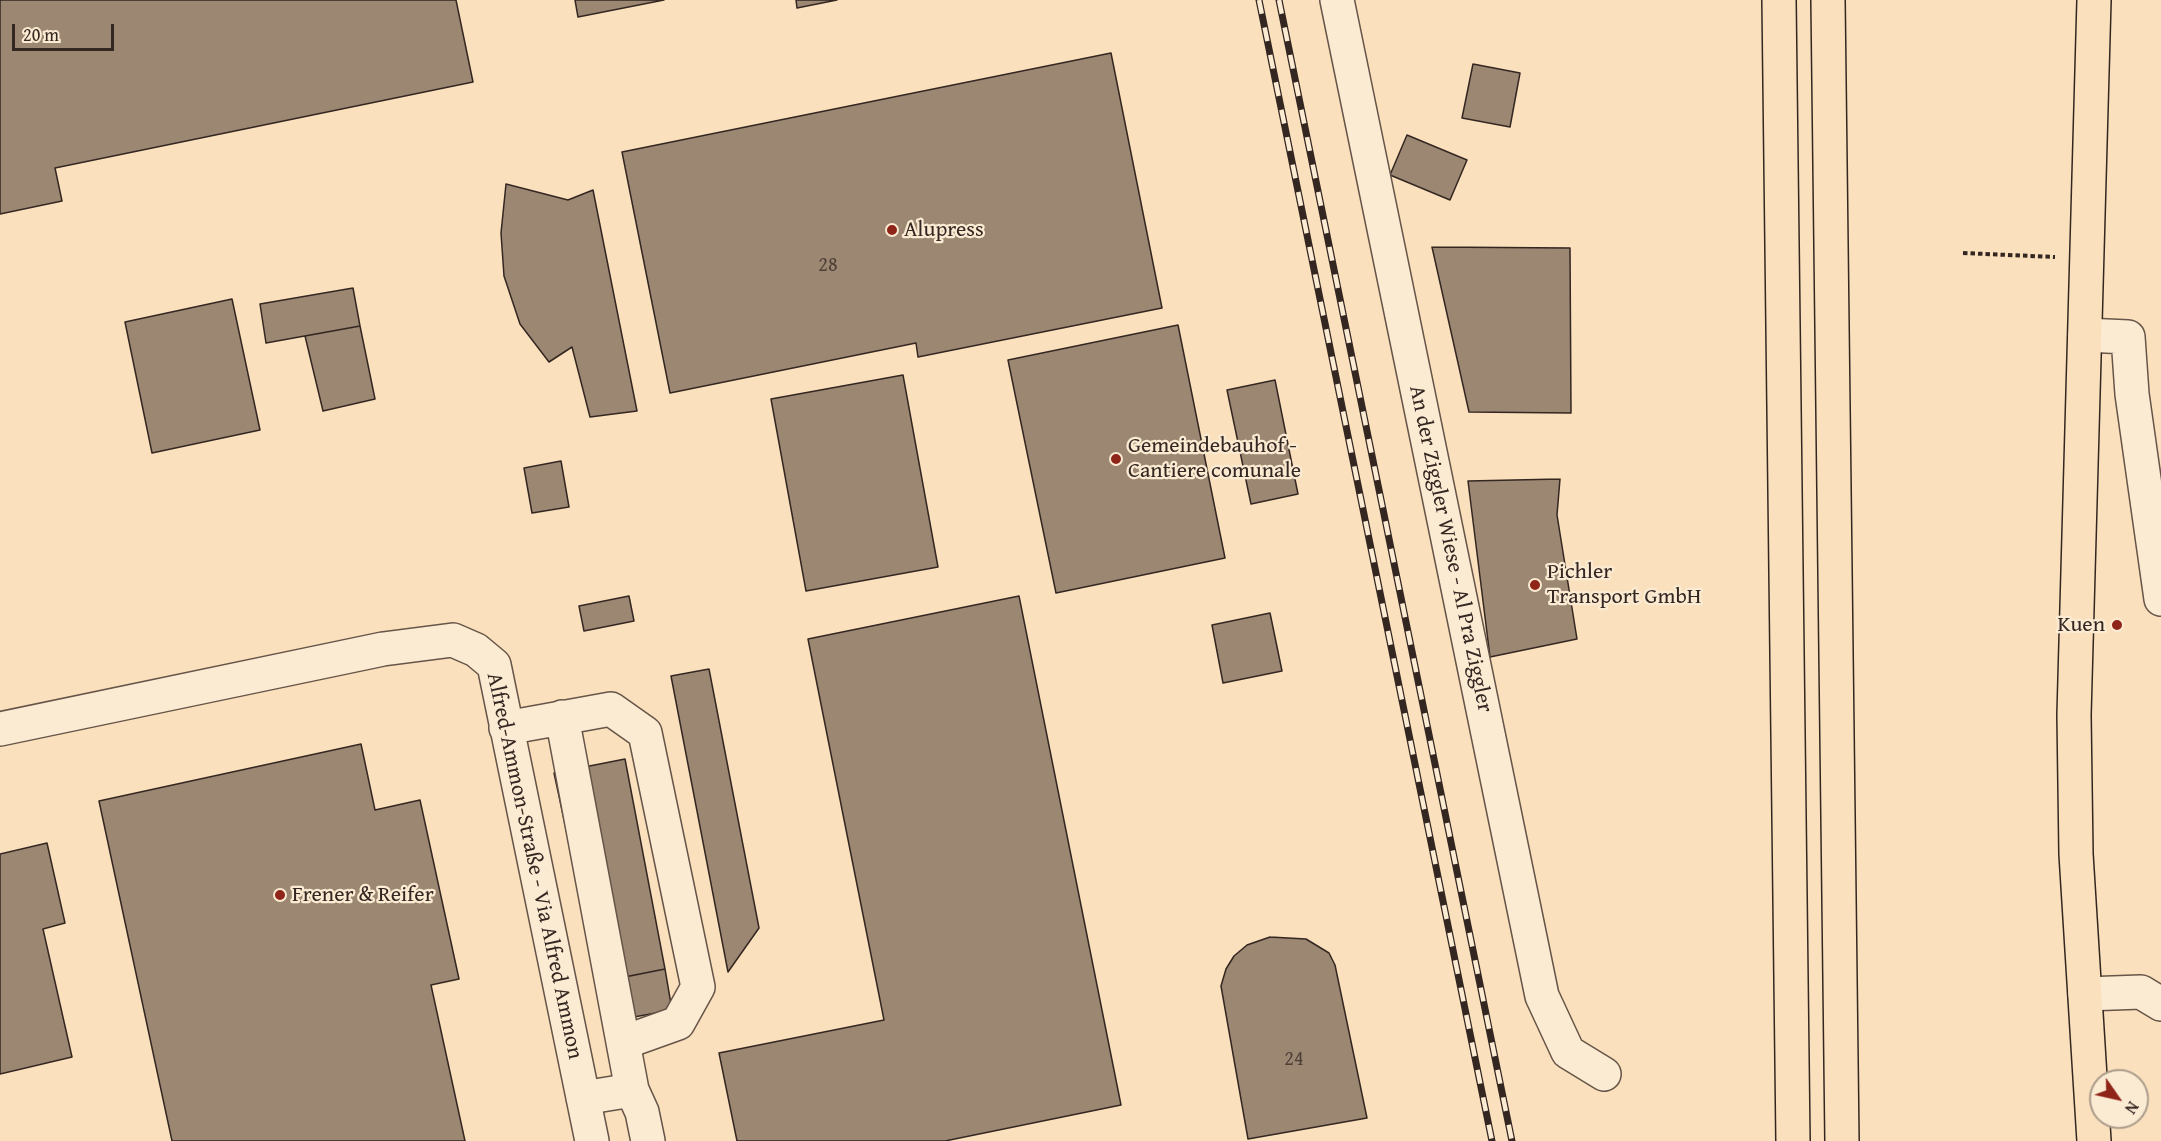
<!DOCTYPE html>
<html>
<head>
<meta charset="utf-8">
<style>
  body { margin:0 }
  #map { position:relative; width:2161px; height:1141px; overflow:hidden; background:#fae0bc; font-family:"Gentium Book Plus",serif }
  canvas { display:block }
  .north { position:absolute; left:2089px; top:1069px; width:60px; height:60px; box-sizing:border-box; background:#fcebd3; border:2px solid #ac9d8c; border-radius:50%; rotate:124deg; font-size:16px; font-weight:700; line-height:24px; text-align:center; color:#342722 }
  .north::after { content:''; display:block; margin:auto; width:21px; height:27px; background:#8f2418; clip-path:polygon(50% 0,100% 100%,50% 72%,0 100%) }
  .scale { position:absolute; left:12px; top:24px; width:102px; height:27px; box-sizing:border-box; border:3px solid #342722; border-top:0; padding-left:8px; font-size:18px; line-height:21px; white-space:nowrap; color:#342722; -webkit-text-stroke:4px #fcebd3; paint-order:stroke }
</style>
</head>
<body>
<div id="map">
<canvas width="2161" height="1141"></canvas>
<div class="north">N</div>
<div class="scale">20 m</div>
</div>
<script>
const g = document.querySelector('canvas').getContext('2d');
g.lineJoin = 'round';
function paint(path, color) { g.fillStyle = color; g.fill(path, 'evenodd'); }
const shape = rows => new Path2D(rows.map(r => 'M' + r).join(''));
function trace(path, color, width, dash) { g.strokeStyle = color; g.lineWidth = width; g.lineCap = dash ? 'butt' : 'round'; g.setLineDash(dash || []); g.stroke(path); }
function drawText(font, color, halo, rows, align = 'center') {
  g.font = font + ' "Gentium Book Plus",serif'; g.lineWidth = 4.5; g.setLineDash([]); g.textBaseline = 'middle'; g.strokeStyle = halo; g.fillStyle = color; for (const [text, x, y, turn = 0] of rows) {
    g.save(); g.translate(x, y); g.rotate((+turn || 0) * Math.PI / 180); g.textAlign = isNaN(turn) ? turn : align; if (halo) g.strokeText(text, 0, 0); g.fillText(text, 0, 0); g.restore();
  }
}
const building = shape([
  [0,0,456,0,473,82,55,168,62,201,0,214,0,0],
  [575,0,664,0,578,17,575,0],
  [796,0,837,0,797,8,796,0],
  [1111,53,1162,308,918,357,916,343,670,393,622,152,1111,53],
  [1473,64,1520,73,1510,127,1462,118,1473,64],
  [1407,135,1467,160,1450,200,1390,175,1407,135],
  [506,184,568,200,593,190,637,411,590,417,572,347,549,362,520,324,504,276,501,233,506,184],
  [1432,247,1570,248,1571,413,1469,412,1432,247],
  [353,288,360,326,266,343,260,304,353,288],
  [232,299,260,430,152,453,125,322,232,299],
  [1178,325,1225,558,1056,593,1008,360,1178,325],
  [360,326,375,399,323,411,305,336,360,326],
  [903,375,938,567,806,591,771,399,903,375],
  [1275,380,1298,494,1251,504,1227,390,1275,380],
  [561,461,569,507,532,513,524,468,561,461],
  [1560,479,1557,515,1577,639,1490,657,1468,481,1560,479],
  [629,596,634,621,584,631,579,606,629,596],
  [1019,596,1121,1105,945,1141,737,1141,719,1053,884,1020,808,639,1019,596],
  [1270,613,1282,671,1223,683,1212,625,1270,613],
  [709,669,759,928,728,972,671,676,709,669],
  [361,744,375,810,420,800,459,979,431,985,465,1141,172,1141,99,801,361,744],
  [625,759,665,969,599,982,554,773,625,759],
  [47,843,65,923,43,929,72,1057,0,1074,0,854,47,843],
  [1270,937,1306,939,1329,953,1335,965,1367,1118,1248,1139,1221,986,1226,969,1234,956,1247,945,1270,937],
  [665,969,672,1010,634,1017,625,977,665,969]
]);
paint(building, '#9b8772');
trace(building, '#342722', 1.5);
const minor = shape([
  [1337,0,1542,996,1568,1052,1604,1074],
  [2085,335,2128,337,2132,394,2161,599],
  [562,717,632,1090],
  [506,728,611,709,645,733,698,987,678,1023,625,1042],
  [0,729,383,649,453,640,476,650,494,665,592,1141],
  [2085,994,2141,992,2161,1004],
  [583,1098,632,1090,642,1112,648,1141]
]);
const major = shape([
  [2094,1141,2076,854,2074,715,2094,0]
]);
const highway = shape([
  [1779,0,1793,1141],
  [1828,0,1842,1141]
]);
trace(minor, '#665548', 36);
trace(major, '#342722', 36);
trace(highway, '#342722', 36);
trace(shape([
  [1963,253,2055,257]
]), '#342722', 4, [4.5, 3]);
trace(minor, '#fcebd3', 33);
trace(major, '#fae0bc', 33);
trace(highway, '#fae0bc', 33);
const rail = shape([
  [1259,0,1492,1141],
  [1279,0,1512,1141]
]);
trace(rail, '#342722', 7);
trace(rail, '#fcebd3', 4.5, [14]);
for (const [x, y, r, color] of [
  [892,230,6,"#8f2418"],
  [1116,459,6,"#8f2418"],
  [1535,585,6,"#8f2418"],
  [2117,625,6,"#8f2418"],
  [280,895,6,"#8f2418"]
]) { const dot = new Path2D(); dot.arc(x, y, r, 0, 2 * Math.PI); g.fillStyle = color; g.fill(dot); trace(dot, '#fcebd3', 2); }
drawText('20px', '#4e3f36', null, [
  ["28",828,266],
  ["24",1294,1060]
]);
drawText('22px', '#342722', '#fcebd3', [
  ["Alupress",904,230],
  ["Gemeindebauhof -",1128,446],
  ["Cantiere comunale",1128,471],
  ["Pichler",1547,572],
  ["Transport GmbH",1547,597],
  ["Kuen",2105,625,"right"],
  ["Frener & Reifer",292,895]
], 'left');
drawText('22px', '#342722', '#fcebd3', [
  ["An der Ziggler Wiese - Al Pra Ziggler",1450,549,78],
  ["Alfred-Ammon-Straße - Via Alfred Ammon",534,866,78]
]);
</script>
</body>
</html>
